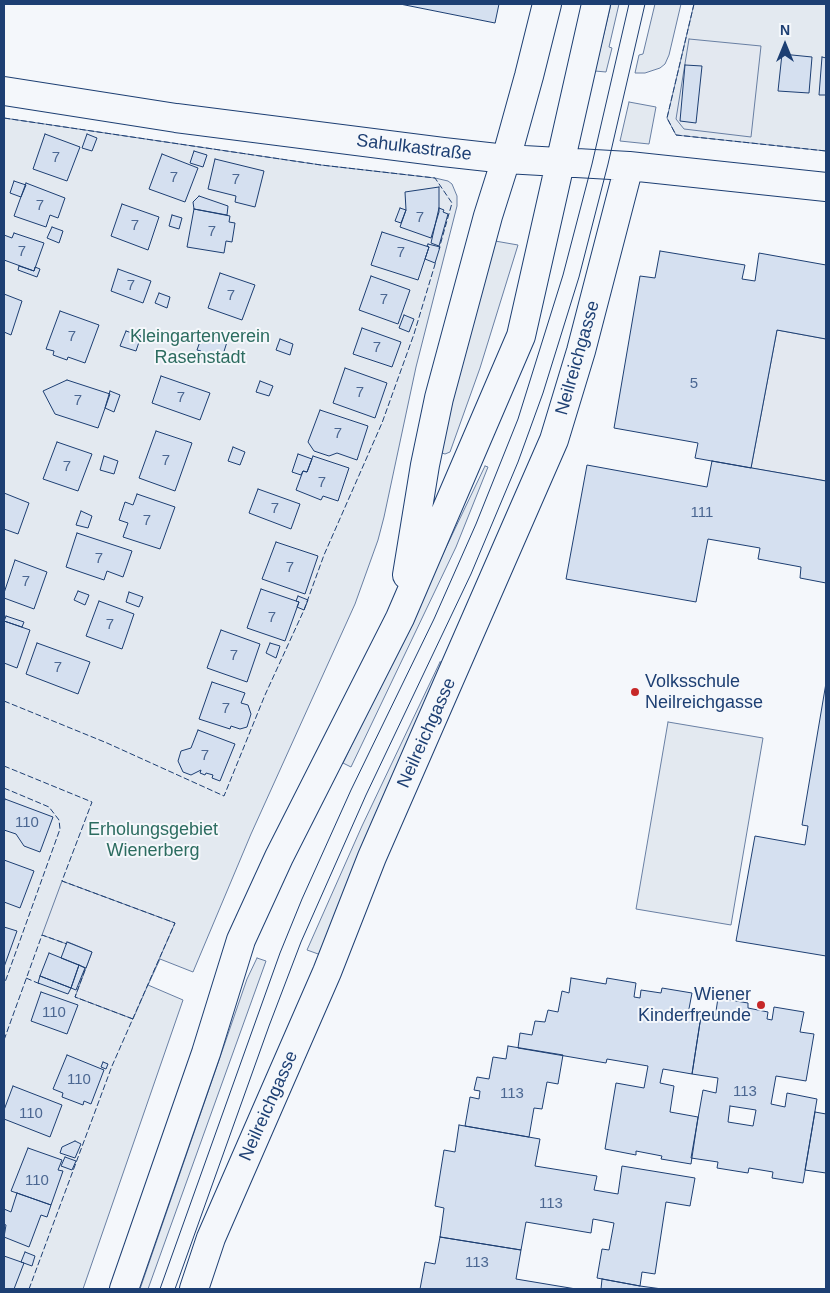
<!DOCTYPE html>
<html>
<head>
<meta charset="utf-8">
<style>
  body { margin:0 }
  #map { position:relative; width:830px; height:1293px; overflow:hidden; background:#f4f7fb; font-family:Helvetica,sans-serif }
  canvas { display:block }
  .frame { position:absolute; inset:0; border:5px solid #1d3f73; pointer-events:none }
  .north { position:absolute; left:760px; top:20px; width:50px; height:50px; -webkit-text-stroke:4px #f4f7fb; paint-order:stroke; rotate:0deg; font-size:14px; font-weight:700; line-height:20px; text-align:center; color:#1d3f73 }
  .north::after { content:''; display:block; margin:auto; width:18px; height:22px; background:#1d3f73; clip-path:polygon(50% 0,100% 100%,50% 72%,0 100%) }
</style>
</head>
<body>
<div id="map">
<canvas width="830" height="1293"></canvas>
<div class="frame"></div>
<div class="north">N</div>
</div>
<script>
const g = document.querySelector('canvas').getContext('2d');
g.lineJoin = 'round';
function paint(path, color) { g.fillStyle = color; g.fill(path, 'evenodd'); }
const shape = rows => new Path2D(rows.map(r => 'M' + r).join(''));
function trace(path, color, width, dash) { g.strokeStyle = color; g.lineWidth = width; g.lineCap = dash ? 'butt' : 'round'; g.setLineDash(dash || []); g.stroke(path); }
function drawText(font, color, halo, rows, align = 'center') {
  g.font = font + ' Helvetica,sans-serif'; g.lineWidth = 4; g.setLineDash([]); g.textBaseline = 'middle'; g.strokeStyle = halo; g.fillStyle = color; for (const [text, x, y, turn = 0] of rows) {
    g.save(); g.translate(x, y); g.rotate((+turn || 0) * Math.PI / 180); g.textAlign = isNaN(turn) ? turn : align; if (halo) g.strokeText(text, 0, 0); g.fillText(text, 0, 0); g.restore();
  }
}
const green = shape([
  [611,4,619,4,609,47,612,48,606,72,595,71,611,4],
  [655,4,681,4,669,55,665,64,660,68,645,73,635,73,639,55,643,54,655,4],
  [694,4,826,4,826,151,676,135,667,118,694,4],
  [629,102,656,107,649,144,620,141,629,102],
  [4,118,321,165,435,178,448,181,452,184,457,196,457,206,416,367,384,517,378,540,355,604,251,834,193,972,160,959,148,985,183,1000,83,1289,4,1289,4,118],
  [495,241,518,245,480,368,450,452,445,454,442,453,440,450,458,377,495,241],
  [485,466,488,467,456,547,351,767,343,763,485,466],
  [440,662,445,662,321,955,307,950,362,826,440,662],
  [668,722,763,738,731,925,636,909,668,722],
  [257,958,266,961,148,1289,140,1289,247,979,257,958]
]);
paint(green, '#e3e9f0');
trace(green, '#687fa3', 1);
const parking = shape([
  [689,39,761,46,751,137,684,129,676,119,689,39],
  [777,330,826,339,826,481,751,468,777,330],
  [62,881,175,923,133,1019,75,997,92,952,68,942,67,944,42,935,62,881]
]);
paint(parking, '#e3e8f0');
trace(parking, '#687fa3', 1);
const building = shape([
  [400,4,499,4,495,23,400,4],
  [782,54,812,57,809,93,778,91,782,54],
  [822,57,826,58,826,95,819,95,822,57],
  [685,65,702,66,696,123,680,121,685,65],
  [45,134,80,147,67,181,33,169,45,134],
  [87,134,97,138,92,151,82,148,87,134],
  [194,151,207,155,203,167,190,163,194,151],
  [162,154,198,168,185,202,149,189,162,154],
  [215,159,264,171,255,207,235,202,236,196,208,189,215,159],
  [14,181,26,185,21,197,10,193,14,181],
  [26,183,65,198,58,218,50,215,46,227,14,216,26,183],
  [439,187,439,212,431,238,400,227,406,210,405,192,439,187],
  [199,196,228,206,227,215,194,209,193,202,199,196],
  [122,204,159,217,148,250,111,236,122,204],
  [400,208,406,210,401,223,395,221,400,208],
  [439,208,444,210,443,212,448,214,439,246,431,243,439,208],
  [194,209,230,216,229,222,235,223,232,242,226,241,224,253,187,247,194,209],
  [172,215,182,218,179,229,169,226,172,215],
  [52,227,63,231,59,243,47,238,52,227],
  [382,232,429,247,418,280,371,265,382,232],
  [14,233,44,243,34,271,4,260,4,235,12,238,14,233],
  [428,244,440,247,435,263,425,259,429,247,427,246,428,244],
  [660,251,745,265,742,279,755,281,759,253,826,265,826,339,777,330,751,468,695,458,698,443,614,428,640,276,655,278,660,251],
  [19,266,34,271,35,267,40,269,37,277,18,270,19,266],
  [118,269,151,281,143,303,111,291,118,269],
  [220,273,255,285,242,320,208,308,220,273],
  [371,276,410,290,398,324,359,310,371,276],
  [159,293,170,297,167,308,155,303,159,293],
  [4,294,22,301,11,335,4,332,4,294],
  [60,311,99,325,85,363,68,357,67,360,53,355,54,351,46,349,60,311],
  [404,315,414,319,409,332,399,328,404,315],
  [362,328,401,342,392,367,353,354,362,328],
  [126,331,141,336,136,351,120,346,126,331],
  [203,333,227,342,220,364,199,357,201,351,197,350,203,333],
  [280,339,293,344,290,355,276,350,280,339],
  [345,368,387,383,375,418,333,403,345,368],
  [161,376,210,393,200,420,152,403,161,376],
  [67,380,110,394,98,428,55,414,43,391,67,380],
  [260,381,273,386,269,396,256,392,260,381],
  [110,391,120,395,114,412,105,408,110,391],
  [320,410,368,426,357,460,337,453,329,456,314,451,308,442,320,410],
  [156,431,192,443,175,491,139,478,156,431],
  [57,442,92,454,78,491,43,479,57,442],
  [233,447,245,452,240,465,228,461,233,447],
  [298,454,312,459,307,472,303,471,301,475,292,472,298,454],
  [104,456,118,461,114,474,100,470,104,456],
  [313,456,349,468,338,501,323,496,321,500,296,490,303,471,307,472,313,456],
  [712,461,826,481,826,583,800,578,801,567,758,559,760,548,708,539,696,602,566,579,587,465,707,487,712,461],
  [258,489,300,504,291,529,249,513,258,489],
  [4,493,29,503,18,534,4,529,4,493],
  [137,494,175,507,160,549,123,537,128,523,119,520,125,502,133,505,137,494],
  [81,511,92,516,88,528,76,525,81,511],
  [77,533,132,551,123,577,107,571,104,580,66,567,77,533],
  [276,542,318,556,305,594,262,579,276,542],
  [15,560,47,572,34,609,4,598,4,593,15,560],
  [261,589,299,602,285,641,247,628,261,589],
  [78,591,89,595,85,605,74,600,78,591],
  [129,592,143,597,139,607,126,602,129,592],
  [298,596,308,600,304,610,297,607,299,602,296,601,298,596],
  [99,601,134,614,122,649,86,636,99,601],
  [6,616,24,622,22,627,4,621,6,616],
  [4,621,30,630,17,668,4,663,4,621],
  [221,630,260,644,247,682,207,668,221,630],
  [37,643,90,662,78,694,26,674,37,643],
  [270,643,280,646,276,658,266,653,270,643],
  [212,682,245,693,241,703,248,705,251,714,247,727,240,729,231,726,230,729,199,719,212,682],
  [826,683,826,956,736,941,755,836,805,845,808,826,802,825,826,683],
  [198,730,235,744,220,781,212,778,213,775,206,773,205,775,200,773,201,770,191,775,183,772,178,761,181,751,191,748,198,730],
  [5,799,53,817,40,852,24,846,16,834,4,830,4,803,5,799],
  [4,860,34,871,20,908,4,902,4,860],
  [4,927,17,931,4,967,4,927],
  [67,942,92,952,86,968,61,958,67,942],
  [49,953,79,965,71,988,40,976,49,953],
  [79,965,85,968,76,990,71,988,79,965],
  [40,976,71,988,68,994,38,983,40,976],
  [571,978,606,984,607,978,636,983,634,997,640,998,641,990,661,993,662,988,692,993,688,1014,701,1016,692,1074,663,1069,660,1083,674,1086,670,1112,698,1117,691,1164,661,1159,662,1156,636,1151,636,1155,605,1149,616,1083,644,1088,648,1066,607,1059,606,1063,518,1048,520,1033,532,1035,535,1021,545,1022,548,1010,558,1012,562,991,569,993,571,978],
  [41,992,78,1005,67,1034,31,1021,41,992],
  [718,998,748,1003,748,1008,768,1012,767,1019,772,1020,774,1007,804,1012,800,1032,814,1034,806,1081,776,1076,771,1104,785,1107,787,1093,817,1099,803,1183,772,1178,773,1172,749,1168,748,1173,717,1168,718,1162,691,1158,703,1090,716,1093,718,1078,692,1074,701,1016,715,1018,718,998],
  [730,1106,756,1110,753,1126,728,1122,730,1106],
  [508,1046,563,1055,558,1084,547,1082,542,1109,534,1108,529,1137,465,1126,470,1097,479,1099,480,1091,474,1090,477,1077,489,1079,493,1057,506,1059,508,1046],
  [67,1055,104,1070,91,1104,84,1101,83,1105,62,1097,63,1093,53,1089,67,1055],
  [103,1062,108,1064,106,1069,101,1067,103,1062],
  [13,1086,62,1105,50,1137,4,1119,4,1110,13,1086],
  [815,1112,826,1114,826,1173,805,1170,815,1112],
  [459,1125,540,1139,535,1166,597,1176,594,1190,618,1194,622,1166,695,1178,690,1206,666,1202,655,1274,642,1272,640,1286,597,1278,602,1249,609,1250,614,1223,593,1219,591,1233,526,1222,521,1250,440,1237,444,1208,435,1206,444,1150,455,1152,459,1125],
  [75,1141,81,1144,75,1158,60,1153,62,1147,75,1141],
  [28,1148,62,1160,58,1170,63,1171,51,1205,11,1191,28,1148],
  [65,1157,76,1161,72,1170,61,1166,65,1157],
  [17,1193,51,1205,47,1217,41,1215,29,1247,4,1237,6,1225,4,1224,4,1209,11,1212,17,1193],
  [440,1237,521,1250,516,1279,576,1289,420,1289,425,1262,435,1264,440,1237],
  [25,1252,35,1256,32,1266,21,1262,25,1252],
  [4,1256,24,1263,14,1289,4,1289,4,1256],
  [602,1279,640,1286,662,1289,601,1289,602,1279]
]);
paint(building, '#d5e0f0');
trace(building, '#1d3f73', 1);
const minor = shape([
  [4,91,176,118,443,152,506,159,629,166,826,187],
  [407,575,425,465,439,398,488,216,506,159,529,76,547,4],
  [124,1289,206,1053,241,940,279,857,400,618,521,336,596,4],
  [194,1289,211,1238,327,972,372,857,554,440,581,351,629,166]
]);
trace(minor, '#1d3f73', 30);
trace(minor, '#f4f7fb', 28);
trace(shape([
  [160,1289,280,953,302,899,351,790,434,619,476,524,518,419,563,275,592,164,629,4],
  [175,1289,269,1026,301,942,366,795,471,574,518,462,543,393,579,277,608,164,645,4]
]), '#1d3f73', 1);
trace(shape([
  [694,4,667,118,676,135,826,151],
  [4,118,321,165,435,178,452,203,439,249],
  [4,701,107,743,224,796,265,695,304,610,324,555,382,423,414,334,436,261],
  [4,766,92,802,62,881,175,923,112,1066,29,1289],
  [4,788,49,807,59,820,60,829,4,985],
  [85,970,75,997,133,1019],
  [26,978,40,984],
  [4,1040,42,935,67,944]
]), '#1d3f73', 1, [6, 2.5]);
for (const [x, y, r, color] of [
  [635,692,5,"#c62828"],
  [761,1005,5,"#c62828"]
]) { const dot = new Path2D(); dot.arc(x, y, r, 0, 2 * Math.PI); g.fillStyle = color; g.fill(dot); trace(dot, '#f4f7fb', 2); }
drawText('15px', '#4b6792', null, [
  ["7",56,158],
  ["7",174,178],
  ["7",236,180],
  ["7",40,206],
  ["7",420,218],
  ["7",135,226],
  ["7",212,232],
  ["7",22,252],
  ["7",401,253],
  ["7",131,286],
  ["7",231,296],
  ["7",384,300],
  ["7",72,337],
  ["7",377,348],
  ["5",694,384],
  ["7",360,393],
  ["7",181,398],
  ["7",78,401],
  ["7",338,434],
  ["7",166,461],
  ["7",67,467],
  ["7",322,483],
  ["7",275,509],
  ["111",702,513],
  ["7",147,521],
  ["7",99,559],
  ["7",290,568],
  ["7",26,582],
  ["7",272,618],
  ["7",110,625],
  ["7",234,656],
  ["7",58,668],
  ["7",226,709],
  ["7",205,756],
  ["110",27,823],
  ["110",54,1013],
  ["110",79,1080],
  ["113",745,1092],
  ["113",512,1094],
  ["110",31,1114],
  ["110",37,1181],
  ["113",551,1204],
  ["113",477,1263]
]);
drawText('18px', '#1d3f73', '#f4f7fb', [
  ["Sahulkastraße",414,148,7],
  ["Neilreichgasse",578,358,-74],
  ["Neilreichgasse",427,733,-66],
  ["Neilreichgasse",269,1106,-66]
]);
drawText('18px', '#2c6c60', '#f4f7fb', [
  ["Kleingartenverein",200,337],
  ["Rasenstadt",200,358],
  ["Erholungsgebiet",153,830],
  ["Wienerberg",153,851]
]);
drawText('18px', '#1d3f73', '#f4f7fb', [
  ["Volksschule",645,682],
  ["Neilreichgasse",645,703],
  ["Wiener",751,995,"right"],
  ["Kinderfreunde",751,1016,"right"]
], 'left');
</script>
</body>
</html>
